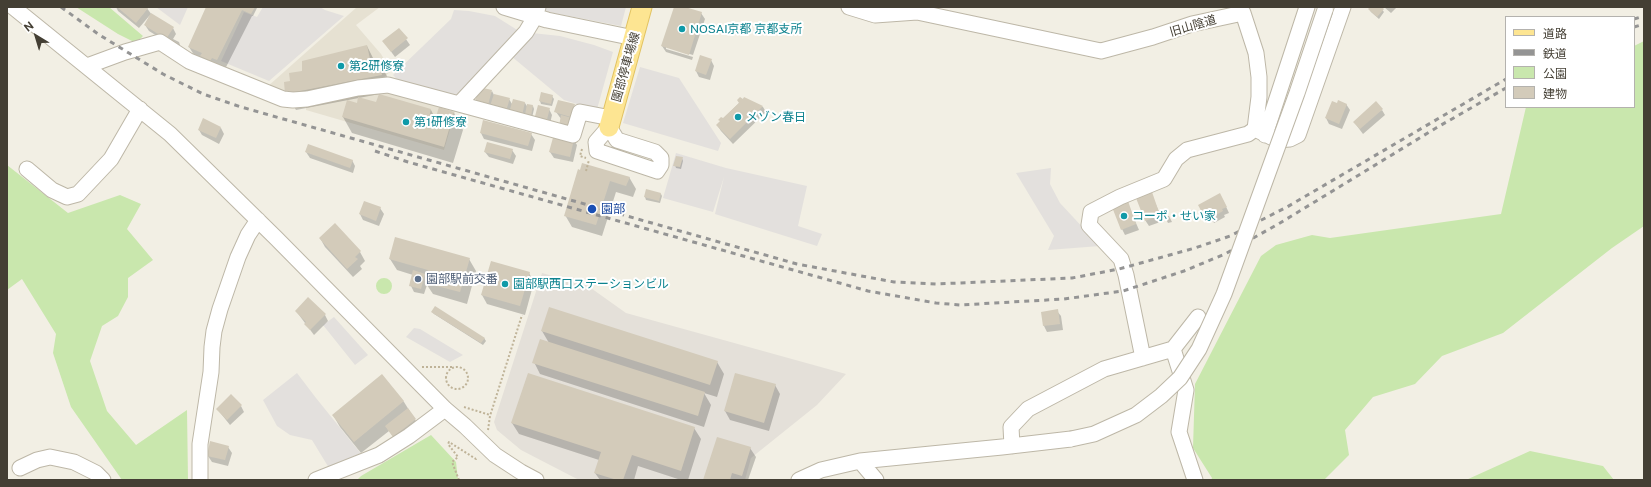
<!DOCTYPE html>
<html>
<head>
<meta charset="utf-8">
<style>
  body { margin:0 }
  #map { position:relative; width:1651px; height:487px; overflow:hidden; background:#f2efe4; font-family:"Public Sans","Noto Sans JP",sans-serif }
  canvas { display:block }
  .frame { position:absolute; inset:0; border:8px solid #443f34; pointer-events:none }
  .legend { position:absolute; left:1505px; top:16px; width:130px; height:92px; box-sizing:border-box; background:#fff; border:1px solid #b4b2ae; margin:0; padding:5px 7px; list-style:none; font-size:12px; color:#443f34 }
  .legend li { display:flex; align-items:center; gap:8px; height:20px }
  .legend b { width:20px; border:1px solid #b4b2ae }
  .north { position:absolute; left:16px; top:16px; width:40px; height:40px; -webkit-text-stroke:3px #fff; paint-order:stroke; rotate:322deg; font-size:11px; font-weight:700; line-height:16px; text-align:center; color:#443f34 }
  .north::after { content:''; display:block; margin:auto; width:14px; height:18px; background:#443f34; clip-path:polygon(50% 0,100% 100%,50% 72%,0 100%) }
</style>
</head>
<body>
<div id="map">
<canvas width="1651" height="487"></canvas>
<div class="frame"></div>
<ul class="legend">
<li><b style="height:5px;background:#fde592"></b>道路</li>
<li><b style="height:5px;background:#949494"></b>鉄道</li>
<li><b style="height:11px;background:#c9e7ad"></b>公園</li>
<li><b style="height:11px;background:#d3cbba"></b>建物</li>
</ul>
<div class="north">N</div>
</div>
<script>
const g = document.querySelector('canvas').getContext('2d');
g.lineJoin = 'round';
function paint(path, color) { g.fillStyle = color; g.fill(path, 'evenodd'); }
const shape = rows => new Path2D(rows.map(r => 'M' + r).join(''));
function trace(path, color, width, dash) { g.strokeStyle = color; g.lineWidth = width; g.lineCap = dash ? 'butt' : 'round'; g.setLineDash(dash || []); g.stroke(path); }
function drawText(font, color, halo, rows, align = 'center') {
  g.font = font + ' "Public Sans","Noto Sans JP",sans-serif'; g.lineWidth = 4; g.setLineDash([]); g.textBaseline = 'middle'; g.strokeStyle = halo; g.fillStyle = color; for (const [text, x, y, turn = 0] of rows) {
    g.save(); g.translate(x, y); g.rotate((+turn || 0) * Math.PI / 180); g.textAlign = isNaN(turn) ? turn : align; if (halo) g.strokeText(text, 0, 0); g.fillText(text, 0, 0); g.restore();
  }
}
paint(shape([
  [357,7,380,7,356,25,381,54,391,71,381,80,292,98,267,87],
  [377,89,456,109,444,150,306,110,306,107,328,99]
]), '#e6e1d2');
paint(shape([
  [542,273,588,286,626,313,846,374,817,405,751,458,745,480,579,480,521,450,497,430,494,422]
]), '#e4e0d9');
paint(shape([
  [76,7,109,7,143,36,136,43,118,34],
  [1644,41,1644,226,1612,248,1503,333,1442,356,1415,384,1373,397,1345,430,1349,455,1324,480,1211,480,1212,478,1193,448,1195,384,1261,256,1276,245,1312,235,1330,238,1501,214,1526,107,1634,107,1634,46],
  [7,165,68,213,120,195,141,204,127,229,153,260,128,278,128,297,118,316,102,326,90,361,107,411,136,445,187,410,188,480,122,480,71,407,53,353,56,334,22,279,7,290],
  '376 286a8 8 0 1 1 16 0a8 8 0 1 1-16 0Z',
  [431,435,456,462,458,480,357,480,361,476],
  [1530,451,1603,466,1614,480,1466,480]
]), '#c9e7ad');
paint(shape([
  [156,7,188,7,180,25],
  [263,7,320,7,325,10,344,16,269,81,221,61,244,12,257,17],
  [544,7,626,7,621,26,543,11],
  [454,10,469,11,495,16,522,33,458,101,404,87,393,75,451,19],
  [532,33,560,36,594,45,613,52,596,113,580,110,577,104,564,100,511,56],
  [640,67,679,78,721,143,718,151,623,123],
  [676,153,726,168,807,186,798,226,822,234,817,246,715,214,724,177,713,212,663,198],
  [1051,168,1050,184,1060,203,1100,246,1048,250,1054,236,1016,173],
  [334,317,368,355,355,365,323,325],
  [414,328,420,329,463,355,450,362,406,337],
  [297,373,316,398,362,455,329,468,312,440,290,435,277,426,263,400]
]), '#e3e0dd');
paint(shape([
  [116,7,146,7,152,15,173,28,176,34,173,39,179,42,180,45,179,47,170,44,149,31,145,25,150,15,139,28,118,11],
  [207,7,256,7,257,8,253,16,252,16,224,71,196,58,189,47],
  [675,7,681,7,701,13,705,19,693,55,666,47,666,49,693,57,692,60,666,52,662,46],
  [1371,7,1380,7,1384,12,1379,19,1371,12,1369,9],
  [1384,7,1397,7,1391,13],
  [399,29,410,45,395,57,384,42],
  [367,46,374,60,377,59,387,76,390,92,296,110,286,93,292,82,303,72],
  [711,60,714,66,710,80,699,77,696,71],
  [492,91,494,95,509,99,512,104,525,103,528,108,533,106,534,109,532,118,480,108],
  [552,96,554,99,552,106,541,104,540,101],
  [744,98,763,107,766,112,733,144,721,131,717,125],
  [377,103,431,110,436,120,439,109,454,113,463,130,453,163,352,133,343,117,357,104],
  [1337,104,1346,104,1350,110,1342,129,1329,124,1326,118],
  [574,105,577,111,570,131,556,112],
  [549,109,552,115,549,128,538,125],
  [1382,110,1385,115,1363,134,1354,122],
  [221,128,224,134,219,144,202,135,199,130],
  [481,133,531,134,535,140,532,151,484,139],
  [573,139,577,145,573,162,554,158,550,152],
  [512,150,516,156,513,164,489,157,485,152],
  [306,152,352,160,355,166,353,173,310,158],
  [682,158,683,161,681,169,676,168,675,165],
  [578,171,629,177,636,189,633,197,616,192,602,236,572,227,565,215],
  [1151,193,1163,221,1149,226,1145,220],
  [661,194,662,196,660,203,646,200,645,197],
  [1223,200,1229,213,1224,215,1225,217,1214,223,1213,221,1209,223,1199,205],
  [1127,202,1139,230,1125,235,1122,229],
  [380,208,384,214,379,226,363,220,360,214],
  [1169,216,1172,222,1168,223,1165,217],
  [335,224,360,252,365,261,360,266,362,269,353,277,325,247,320,238],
  [390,259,469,259,476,271,467,304,433,294,427,285,424,294,414,292,411,286,413,275,397,270],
  [492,262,529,273,534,282,525,315,487,304,482,295],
  [296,311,325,315,328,321,314,335],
  [1057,311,1061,316,1063,330,1047,332,1044,326,1042,313],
  [432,312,484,338,486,341,483,345,434,314],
  [542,331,717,362,724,374,717,397,704,393,711,405,704,427,540,374,534,362,549,343],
  [382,375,404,402,419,426,397,442,389,431,361,453,340,427,333,415],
  [775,385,780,394,769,431,730,420,725,411],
  [241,406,244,412,230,425,218,410],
  [512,423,694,428,701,439,688,480,681,480,638,466,634,480,600,480,595,473,599,460,519,434],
  [228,447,232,453,228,466,212,462,208,456],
  [750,448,756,457,748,480,704,480]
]), '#0003');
paint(shape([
  [117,7,149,7,136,23],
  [206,7,255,7,251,14,242,10,217,60,212,58,210,61,200,56,202,53,188,47],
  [674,7,685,7,702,12,689,55,661,46],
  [1370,7,1382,7,1384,9,1377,17,1368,9],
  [151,13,174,27,166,39,144,25],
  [399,28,408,38,391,52,382,41],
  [367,45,370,59,378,58,382,75,285,94,284,82,290,81,289,73,302,71,302,61],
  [700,55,712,59,706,75,695,71],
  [483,88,492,90,488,105,475,102,478,91,481,92],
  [541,92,553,95,551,104,539,101],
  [379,94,431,109,429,118,435,120,439,107,454,112,444,147,342,117,347,100,357,103,358,97,376,102],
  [494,94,510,98,506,111,490,106],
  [740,97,743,99,744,97,763,106,730,139,716,125,720,121,718,120,721,117,723,118,739,103,737,100],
  [513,99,525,102,522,116,509,113],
  [558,100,575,104,571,117,554,112],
  [1338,100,1347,104,1339,124,1325,118,1332,101,1337,103],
  [1376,101,1383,109,1360,129,1353,122],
  [527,104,533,105,531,116,525,115],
  [538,105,550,108,546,123,534,120],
  [561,115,572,118,569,129,559,126],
  [203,118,221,127,216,138,198,130],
  [483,120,532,133,528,146,480,133],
  [554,134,574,139,570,157,549,152],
  [487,142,513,149,510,159,484,152],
  [308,144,353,160,350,168,305,152],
  [676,156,683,157,680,167,673,166],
  [582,163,630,177,626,186,610,181,596,225,564,216,578,169,580,170],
  [646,189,661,193,659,201,644,197],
  [1152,192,1160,215,1145,221,1136,198],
  [1220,193,1227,207,1222,209,1223,211,1210,218,1209,216,1205,218,1198,205],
  [364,201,381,207,376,221,359,214],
  [1128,201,1136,224,1121,230,1112,207],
  [335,223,361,251,355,257,358,259,347,269,319,238],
  [395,237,470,258,460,292,425,283,428,270,389,259],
  [491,261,530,272,520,306,481,295],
  [413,270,425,274,421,289,409,286],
  [308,297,326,314,310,330,304,324,306,322,295,311],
  [435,306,485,338,481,343,431,312],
  [549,307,718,361,710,385,541,331],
  [1058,309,1060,324,1043,326,1041,312],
  [540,339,705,392,698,416,532,363],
  [528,373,695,427,681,471,632,455,623,480,617,480,594,473,601,452,511,423],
  [735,373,776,384,764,423,724,411],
  [382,374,404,401,354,442,332,415],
  [231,394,242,405,227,420,216,409],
  [408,408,416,419,393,437,385,426],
  [717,437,751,447,742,476,732,473,730,480,703,480],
  [210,441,229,446,225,460,207,456]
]), '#d3cbba');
const minor = shape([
  [13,7,170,134,276,238,445,409,465,426,495,455,521,472,536,480],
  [504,7,547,20,634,38],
  [849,7,875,15,917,12,1101,51,1153,37,1192,24,1243,13],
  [1243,13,1256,53,1259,77,1259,97,1255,129],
  [87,66,125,52,160,42,189,61,283,99,293,100,307,99,358,88,388,85,459,104,526,32,535,17,538,7],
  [459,104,573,135,580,112,611,118],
  [609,127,617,140,655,152,661,158,661,165,657,171,597,151,596,142,609,127],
  [1255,129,1277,140,1290,139,1298,135,1343,7],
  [1265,135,1307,7],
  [27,169,52,190,67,197,78,194,111,159,140,109],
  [1173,349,1186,390,1179,432,1195,480],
  [1143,358,1126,275,1121,259,1089,225,1091,212,1120,197,1164,179,1176,159,1187,150,1248,134,1255,129],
  [1012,446,1011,427,1028,409,1104,369,1173,349,1198,317],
  [860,461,876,480],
  [20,468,37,460,50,457,74,462,96,473,103,480],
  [200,480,200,444,211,372,212,347,214,331,220,309,238,257,248,235,258,220],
  [316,480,379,455,409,436,445,409],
  [799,480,821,470,860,461,1002,447,1071,439]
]);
const major = shape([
  [609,127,642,7]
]);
trace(minor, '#bdb7a7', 17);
trace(major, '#e2c362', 21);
trace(shape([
  [582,149,580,156,586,158],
  [586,171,589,160],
  '446 378a11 11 0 1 1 22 0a11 11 0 1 1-22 0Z',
  [422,367,453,367],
  [464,407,490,415],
  [488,430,490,416,522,315],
  [459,480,452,462,458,457,448,444,449,442,476,459,477,457]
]), '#bfb398', 2, [2, 2]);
trace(minor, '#fff', 15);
trace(major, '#fde592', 19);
trace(shape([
  [61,7,98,34,163,74,203,94,241,107,797,264,894,282,936,284,1072,278,1119,269,1195,248,1230,236,1287,207,1506,79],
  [1634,19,1644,16],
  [1634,27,1644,24],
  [375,151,408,162,868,291,936,303,960,305,1064,299,1123,291,1184,271,1225,254,1280,223,1436,128,1506,88]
]), '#949494', 3, [5, 5]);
const minorBridge = shape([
  [1071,439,1094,434,1136,415,1161,396,1180,378,1199,349,1224,294,1297,93,1325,10]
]);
trace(minorBridge, '#bdb7a7', 17, []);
trace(minorBridge, '#fff', 15);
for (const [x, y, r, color] of [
  [682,29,4,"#0f9aa8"],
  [341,66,4,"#0f9aa8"],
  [738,117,4,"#0f9aa8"],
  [406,122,4,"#0f9aa8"],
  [592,209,5,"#1a4fb4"],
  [1124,216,4,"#0f9aa8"],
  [418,279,4,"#5c6f8a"],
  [505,284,4,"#0f9aa8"]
]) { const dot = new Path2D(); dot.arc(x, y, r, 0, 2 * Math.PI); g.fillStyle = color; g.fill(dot); trace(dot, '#fff', 1.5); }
drawText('12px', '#443f34', '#fff', [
  ["旧山陰道",1193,26,-16],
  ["園部停車場線",626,67,-74]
]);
drawText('12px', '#0d838f', '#fff', [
  ["NOSAI京都 京都支所",690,29],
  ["第2研修寮",349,66],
  ["メゾン春日",746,117],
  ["第1研修寮",414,122],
  ["コーポ・せい家",1132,216],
  ["園部駅西口ステーションビル",513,284]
], 'left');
drawText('12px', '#164399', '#fff', [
  ["園部",601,209]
], 'left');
drawText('12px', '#4e5e75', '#fff', [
  ["園部駅前交番",426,279]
], 'left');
</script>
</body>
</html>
